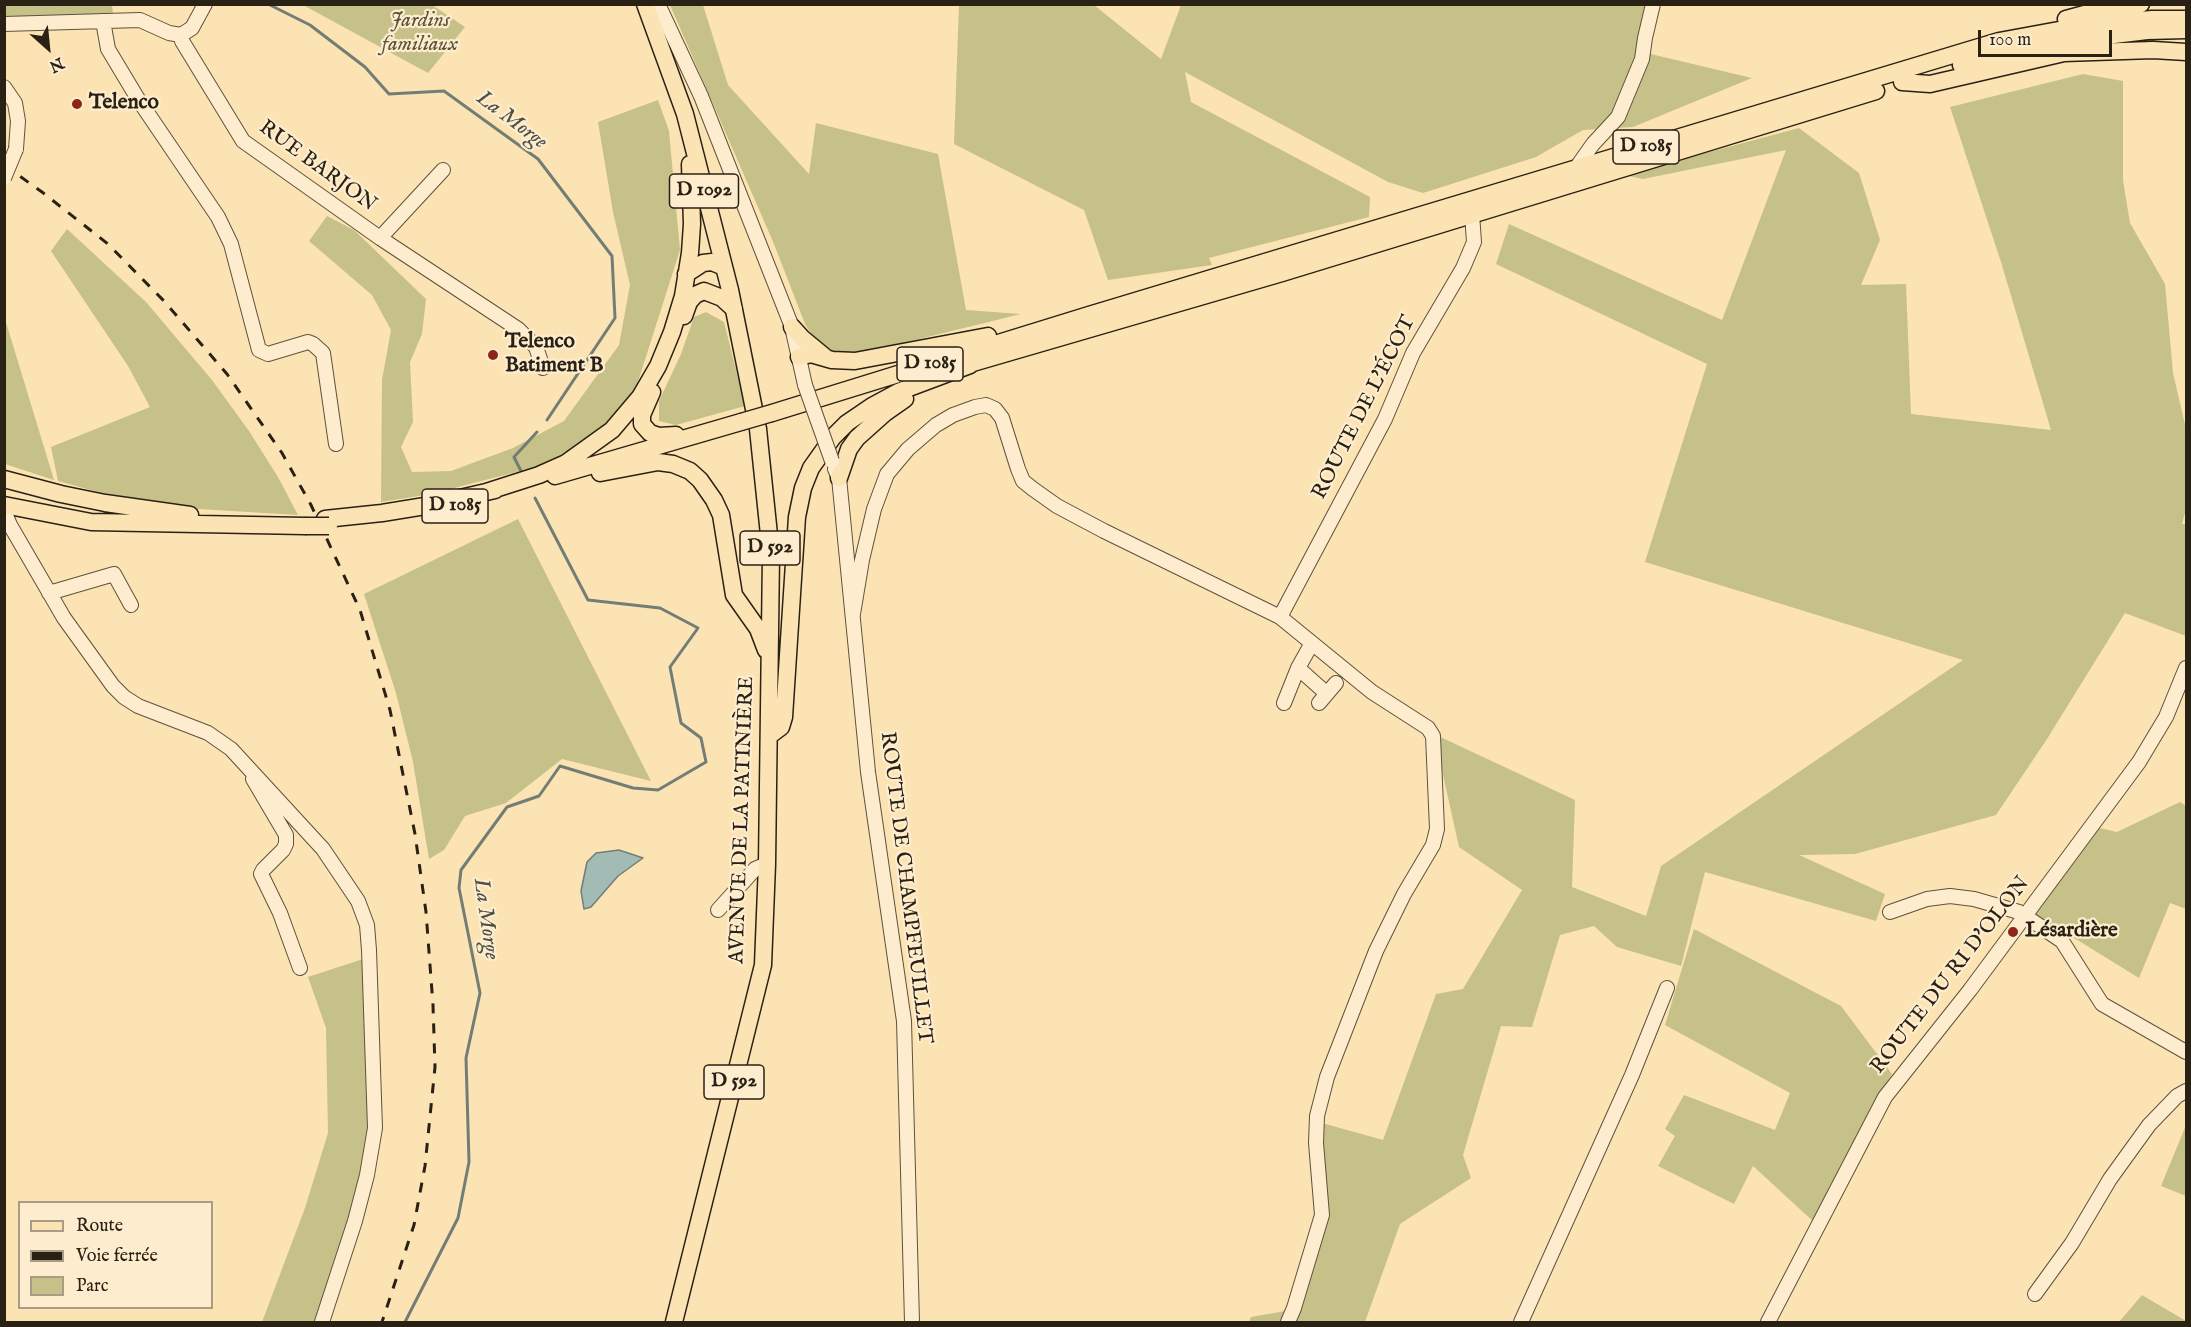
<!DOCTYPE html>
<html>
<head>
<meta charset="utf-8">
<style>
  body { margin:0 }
  #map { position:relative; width:2191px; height:1327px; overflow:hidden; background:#fce3b3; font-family:"IM FELL English",serif }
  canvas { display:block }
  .frame { position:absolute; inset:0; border:6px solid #2a2115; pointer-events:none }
  .legend { position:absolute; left:18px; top:1201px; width:195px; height:108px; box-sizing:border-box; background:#fdedce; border:2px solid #a99b84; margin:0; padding:8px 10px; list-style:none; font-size:18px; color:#2a2115 }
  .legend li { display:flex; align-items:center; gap:12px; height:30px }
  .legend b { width:30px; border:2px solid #a99b84 }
  .north { position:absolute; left:18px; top:18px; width:60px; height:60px; -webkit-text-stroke:4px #fdedce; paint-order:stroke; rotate:153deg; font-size:16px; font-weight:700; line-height:24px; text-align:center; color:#2a2115 }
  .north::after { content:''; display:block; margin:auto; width:21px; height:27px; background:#2a2115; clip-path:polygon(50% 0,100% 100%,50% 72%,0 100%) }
  .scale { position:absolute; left:1978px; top:30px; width:134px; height:27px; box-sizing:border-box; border:3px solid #2a2115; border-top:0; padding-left:8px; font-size:18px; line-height:21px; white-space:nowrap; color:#2a2115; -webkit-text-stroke:4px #fdedce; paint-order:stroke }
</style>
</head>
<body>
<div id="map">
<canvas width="2191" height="1327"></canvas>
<div class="frame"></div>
<ul class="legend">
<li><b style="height:8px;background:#fce3b3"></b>Route</li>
<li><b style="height:8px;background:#2a2115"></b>Voie ferrée</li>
<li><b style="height:16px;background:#c6c188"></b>Parc</li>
</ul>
<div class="north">N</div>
<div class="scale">100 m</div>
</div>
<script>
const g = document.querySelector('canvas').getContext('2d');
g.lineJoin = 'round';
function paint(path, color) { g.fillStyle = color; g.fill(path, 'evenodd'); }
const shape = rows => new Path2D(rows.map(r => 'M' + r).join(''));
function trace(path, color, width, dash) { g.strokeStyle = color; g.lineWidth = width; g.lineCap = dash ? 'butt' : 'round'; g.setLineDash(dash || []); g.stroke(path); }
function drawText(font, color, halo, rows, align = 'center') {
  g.font = font + ' "IM FELL English",serif'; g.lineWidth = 4.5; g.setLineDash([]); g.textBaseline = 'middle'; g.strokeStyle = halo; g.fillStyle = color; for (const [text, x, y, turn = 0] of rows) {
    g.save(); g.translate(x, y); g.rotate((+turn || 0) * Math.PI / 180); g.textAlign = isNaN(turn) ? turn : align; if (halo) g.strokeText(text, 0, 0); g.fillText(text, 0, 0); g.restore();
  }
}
paint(shape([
  [5,5,112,5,113,14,5,21],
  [303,5,432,5,465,27,428,73],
  [670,5,703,5,728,85,809,174,816,123,938,154,966,310,1021,314,850,356,819,346,805,324,774,244],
  [959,5,1094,5,1161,59,1181,5,1648,5,1638,51,1752,78,1633,127,1583,130,1536,157,1423,193,1388,182,1185,72,1191,102,1370,197,1369,217,1209,258,1212,265,1108,280,1084,210,954,144],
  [2083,74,2123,81,2123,180,2130,223,2165,284,2173,373,2186,429,2186,509,2182,524,2186,524,2186,636,2125,613,2047,739,1996,815,1855,854,1799,855,1885,894,1876,921,1705,872,1681,966,1617,947,1594,926,1560,935,1532,1027,1501,1026,1463,1155,1471,1178,1400,1224,1365,1322,1249,1322,1251,1317,1297,1309,1317,1216,1322,1123,1383,1140,1436,994,1463,989,1522,890,1459,847,1434,734,1575,800,1572,887,1646,916,1661,866,1963,660,1645,562,1707,364,1496,264,1509,224,1722,320,1786,150,1643,179,1624,175,1799,128,1859,173,1880,240,1861,285,1906,284,1911,414,2051,430,2001,262,1950,107],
  [658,100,669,131,680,250,635,391,590,441,532,468,431,494,381,502,382,380,391,330,372,295,309,241,327,216,354,230,426,299,422,334,410,362,413,422,401,447,412,472,451,471,513,448,564,421,619,345,630,285,613,212,598,122],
  [67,229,146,302,212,380,249,431,278,477,298,515,149,506,58,481,51,447,150,407,128,366,51,251],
  [706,312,724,322,745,406,676,425,659,421,659,401,681,354,694,317],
  [4,319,5,319,54,480,5,464],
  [518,519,651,781,562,759,506,803,465,816,444,850,429,859,413,762,396,693,364,594],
  [2180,802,2186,806,2186,909,2170,903,2139,978,2032,912,2095,827,2117,832],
  [1694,929,1841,1006,1892,1074,1860,1129,1815,1223,1753,1166,1734,1204,1658,1166,1675,1136,1665,1129,1684,1095,1775,1130,1790,1093,1665,1025],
  [363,959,368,1126,356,1216,320,1322,262,1322,305,1208,328,1133,326,1028,308,977],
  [2186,1125,2186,1196,2161,1186],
  [2142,1295,2186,1321,2186,1322,2119,1322]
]), '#c6c188');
const water = shape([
  [619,850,643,858,618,876,591,907,584,909,581,891,587,862,596,853,619,850]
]);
paint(water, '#a2bcb5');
trace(water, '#727e75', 1.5);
trace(shape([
  [268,4,310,25,365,67,389,94,444,91,538,159,612,256,615,318,547,420],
  [523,475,514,457,537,432],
  [405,1322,458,1218,469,1162,466,1058,480,993,459,888,461,870,507,807,539,796,560,766,633,788,658,790,706,762,701,738,681,723,670,667,698,628,660,608,588,600,535,498]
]), '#727e75', 3);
const minor = shape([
  [658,4,701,96,792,327,805,385],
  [103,21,108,49,138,99,218,217,231,244,259,350,268,354,308,342,313,344,323,353,336,444],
  [4,24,140,20,169,33,181,35],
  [181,35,182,41,243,141,380,238,518,329,536,347,543,368],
  [181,35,192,28,205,4],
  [4,87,15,103,18,121,16,149],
  [1576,168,1593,144,1618,117,1642,59,1645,38,1653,4],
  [380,238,443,170],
  [835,469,839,478,868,772,904,1021,912,1322],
  [4,511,10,525,64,618,113,686,124,697,138,706,208,733,231,749,323,849,358,901,367,925,369,950,375,1128,367,1175,355,1221,322,1322],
  [49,593,114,574,131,605],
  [853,614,862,560,874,509,887,474,908,449,936,425,953,415,975,407,986,405,995,409,1002,418,1018,469,1023,481,1033,489,1057,506,1104,531,1280,617,1372,692,1428,728,1433,736,1437,829,1433,845,1404,894,1376,951,1327,1077,1317,1116,1316,1143,1322,1215,1294,1308,1288,1322],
  [1280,617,1385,419,1413,353,1463,268,1474,242,1472,214],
  [1312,643,1298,668,1326,693],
  [1284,703,1298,668],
  [1319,703,1336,683],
  [253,779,286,835,286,844,283,850,263,870,261,874,280,913,300,968],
  [718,910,755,869,767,864],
  [1890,912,1927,899,1950,896,1974,899,2019,912,2062,941,2102,1004,2186,1052],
  [2035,1294,2072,1243,2110,1179,2149,1125,2177,1096,2186,1091],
  [1521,1322,1632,1075,1667,988],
  [1768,1322,1885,1097,1970,990,2139,762,2166,717,2186,668]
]);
const major = shape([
  [645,4,685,114,730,290,758,429,771,554,767,864,763,965,674,1322],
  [2066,19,2103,9,2141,4],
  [1961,65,2056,42,2147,31,2186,30],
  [1902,82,1930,84,2064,53,2153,50,2186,52],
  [686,274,703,263,712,262,724,267],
  [684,316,689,302,695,295,704,291,722,298,734,309],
  [792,327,802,338,825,357],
  [799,357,811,354,832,360,855,361,988,336],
  [959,367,1282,273,1876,91],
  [652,392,642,415,642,424,650,433,659,436,676,435],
  [772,413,1089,315,1999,41,2086,25,2152,19,2186,19],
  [600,473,658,462,673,464,690,471,700,480,714,500,721,515,734,595,758,629,766,650],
  [555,476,741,422],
  [839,478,849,449,857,438,885,413,905,399],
  [4,479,61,494,105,503,190,515],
  [486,492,539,475,566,463,612,430,640,397,658,366,672,332,683,296,690,253,692,224,690,164],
  [4,505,91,522,305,526],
  [325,519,382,513,425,506,495,490],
  [769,736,781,727,784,717,797,517,803,488,811,468,833,437,847,423,872,406,898,392,970,365]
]);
trace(minor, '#5e523c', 16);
trace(major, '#2a2115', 19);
trace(minor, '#fdedce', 14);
trace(major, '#fce3b3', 16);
trace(shape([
  [4,165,42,192,108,244,164,301,227,374,282,453,311,505,360,610,390,710,415,834,426,912,433,1005,435,1067,425,1166,414,1225,382,1322]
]), '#2a2115', 3, [10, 10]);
const minorBridge = shape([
  [4,178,16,149],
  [805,385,832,461]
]);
const majorBridge = shape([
  [741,422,772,413],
  [305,526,329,526]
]);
trace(minorBridge, '#5e523c', 16, []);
trace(majorBridge, '#2a2115', 19, []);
trace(minorBridge, '#fdedce', 14);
trace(majorBridge, '#fce3b3', 16);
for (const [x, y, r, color] of [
  [77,104,6,"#8f2418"],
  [493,355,6,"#8f2418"],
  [2013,932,6,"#8f2418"]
]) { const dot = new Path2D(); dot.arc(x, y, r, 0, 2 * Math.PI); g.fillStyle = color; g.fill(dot); trace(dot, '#fdedce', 2); }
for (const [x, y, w] of [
  [1646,147,66],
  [704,191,69],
  [930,364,66],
  [455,506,66],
  [770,548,60],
  [734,1082,60]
]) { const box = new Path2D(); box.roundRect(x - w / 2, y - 17, w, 34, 4.5); g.fillStyle = '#fdedce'; g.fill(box); trace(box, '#2a2115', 1.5); }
drawText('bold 20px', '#2a2115', null, [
  ["D 1085",1646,147],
  ["D 1092",704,191],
  ["D 1085",930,364],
  ["D 1085",455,506],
  ["D 592",770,548],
  ["D 592",734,1082]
]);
drawText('italic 21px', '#595138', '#fdedce', [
  ["Jardins",420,22],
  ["familiaux",420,46]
]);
drawText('bold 21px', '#2a2115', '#fdedce', [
  ["Telenco",89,104],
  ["Telenco",505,343],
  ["Batiment B",505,367],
  ["Lésardière",2025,932]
], 'left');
drawText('21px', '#2a2115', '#fdedce', [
  ["RUE BARJON",317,167,36],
  ["ROUTE DE L'ÉCOT",1365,408,-63],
  ["AVENUE DE LA PATINIÈRE",743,820,-88],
  ["ROUTE DE CHAMPFEUILLET",905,888,83],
  ["ROUTE DU RI D'OLON",1951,976,-52]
]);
drawText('italic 22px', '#4e5045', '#fdedce', [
  ["La Morge",511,121,37],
  ["La Morge",485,919,82]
]);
</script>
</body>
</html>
